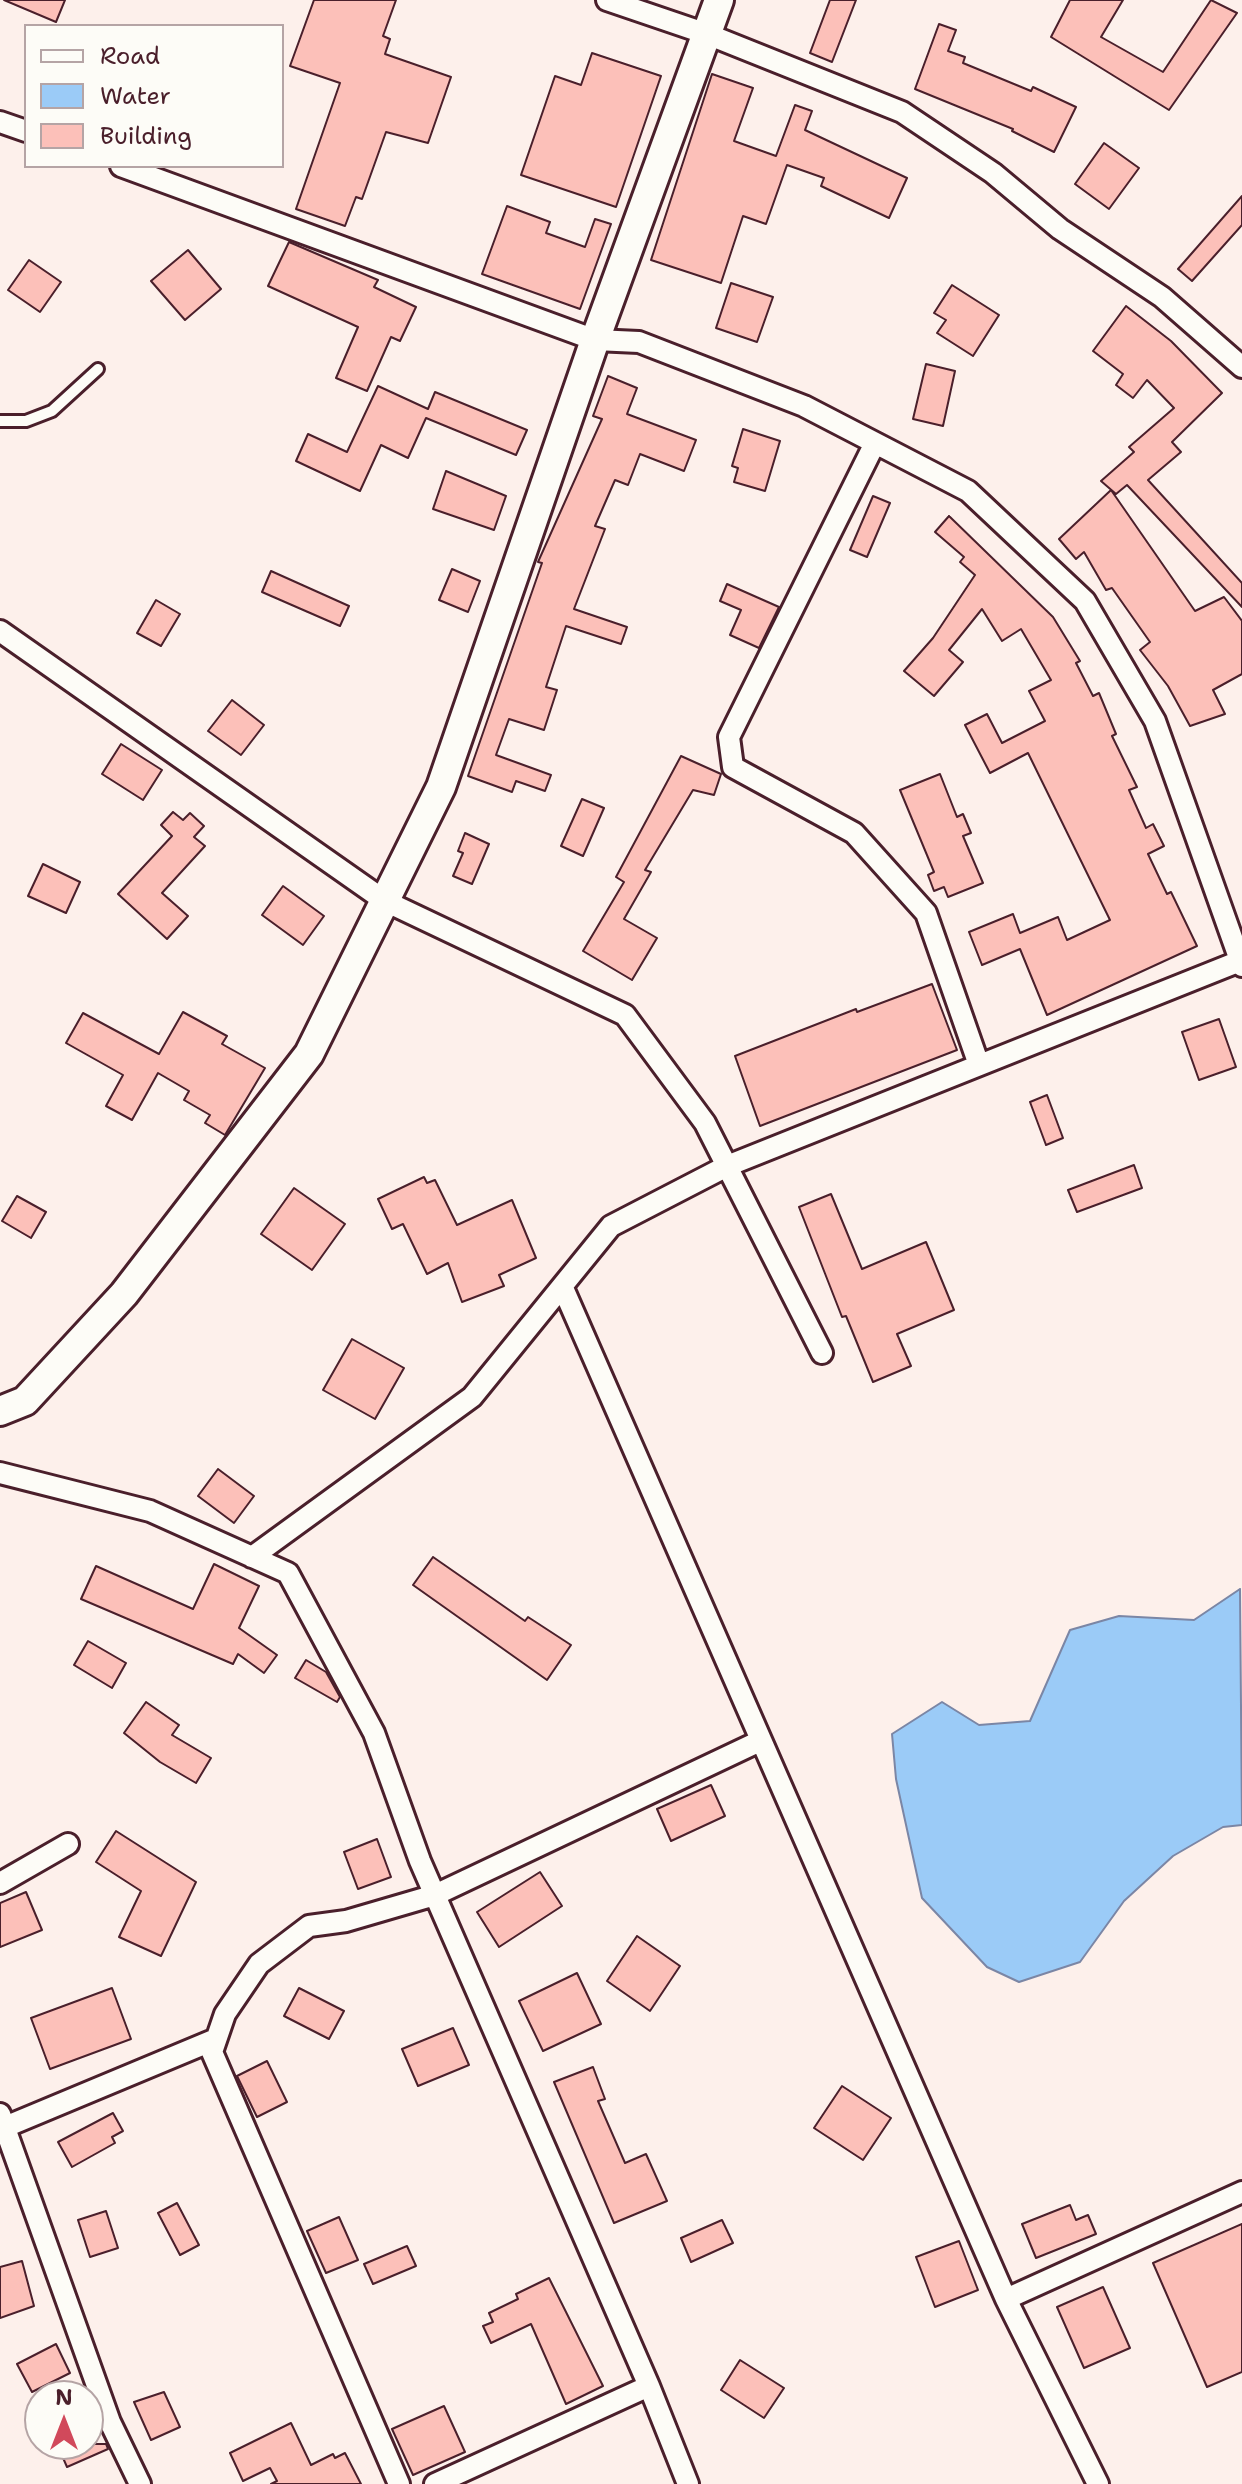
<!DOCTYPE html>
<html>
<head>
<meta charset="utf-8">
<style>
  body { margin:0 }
  #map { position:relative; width:1242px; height:2484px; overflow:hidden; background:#fdf0eb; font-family:"Shantell Sans",sans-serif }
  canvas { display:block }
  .legend { position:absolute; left:24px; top:24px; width:260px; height:144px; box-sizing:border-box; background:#fdfcf7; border:2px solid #b5a4a5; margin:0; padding:10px 14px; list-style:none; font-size:24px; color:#4a1f2b }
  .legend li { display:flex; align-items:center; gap:16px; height:40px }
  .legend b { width:40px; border:2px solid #b5a4a5 }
  .north { position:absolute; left:24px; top:2380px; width:80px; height:80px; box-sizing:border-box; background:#fdfcf7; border:2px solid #b5a4a5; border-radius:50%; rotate:0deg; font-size:22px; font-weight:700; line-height:32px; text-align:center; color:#4a1f2b }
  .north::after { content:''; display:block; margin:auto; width:28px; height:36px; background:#d1495b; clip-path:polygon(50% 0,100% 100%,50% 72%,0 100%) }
</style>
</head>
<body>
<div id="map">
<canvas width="1242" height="2484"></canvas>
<ul class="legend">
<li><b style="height:10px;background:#fdfcf7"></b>Road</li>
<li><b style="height:22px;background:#9bcbf7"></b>Water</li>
<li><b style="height:22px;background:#fcc0b9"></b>Building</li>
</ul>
<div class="north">N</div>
</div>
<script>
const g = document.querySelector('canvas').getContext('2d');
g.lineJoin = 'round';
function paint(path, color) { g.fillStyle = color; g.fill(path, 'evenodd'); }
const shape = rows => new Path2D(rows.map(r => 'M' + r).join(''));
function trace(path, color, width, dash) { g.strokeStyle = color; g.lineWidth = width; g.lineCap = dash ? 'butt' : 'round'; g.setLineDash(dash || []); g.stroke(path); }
const water = shape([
  [1240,1589,1242,1825,1223,1827,1173,1856,1124,1901,1080,1962,1019,1982,987,1967,922,1898,896,1779,892,1734,942,1702,979,1725,1030,1721,1070,1630,1119,1616,1194,1620,1240,1589]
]);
paint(water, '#9bcbf7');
trace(water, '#7b86a5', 2);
const building = shape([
  [4,0,65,0,56,22,4,0],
  [314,0,396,0,383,36,390,39,385,54,451,77,428,143,386,132,362,199,356,197,345,226,296,209,340,83,290,66,314,0],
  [830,0,856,0,832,62,810,53,830,0],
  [1070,0,1123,0,1101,37,1163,72,1211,0,1237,13,1169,110,1051,37,1070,0],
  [939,24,956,30,948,51,965,57,963,63,1031,91,1033,87,1076,107,1054,152,1012,131,1013,129,915,89,939,24],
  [592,53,661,76,616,207,521,175,555,76,581,85,592,53],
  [712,74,753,88,734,141,776,156,795,105,812,111,805,130,907,178,889,218,821,186,824,178,787,165,766,224,743,216,721,283,651,260,712,74],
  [1104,143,1139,168,1109,209,1075,184,1104,143],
  [1242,196,1242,225,1192,281,1178,269,1242,196],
  [507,206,550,222,546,233,585,247,595,219,611,224,580,309,482,274,507,206],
  [289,242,378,280,374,287,416,307,400,341,391,337,367,391,336,378,358,327,268,286,289,242],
  [188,250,221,289,185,320,151,281,188,250],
  [29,260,61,282,40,312,8,290,29,260],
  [731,283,773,297,757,342,716,328,731,283],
  [952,285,999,315,973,356,937,333,946,320,934,313,952,285],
  [1126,306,1171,341,1222,393,1172,442,1181,452,1148,480,1242,583,1242,607,1127,485,1116,494,1101,481,1134,452,1129,447,1174,408,1147,380,1133,398,1116,385,1123,374,1093,351,1126,306],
  [926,364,955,371,943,426,913,419,926,364],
  [608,376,637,388,627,414,696,440,684,471,640,454,628,485,615,480,595,526,605,529,574,609,627,627,621,644,566,626,546,687,557,690,544,730,509,719,496,755,551,775,545,791,516,781,512,792,468,776,542,563,538,562,602,419,593,416,608,376],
  [378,386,428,409,435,392,527,430,516,455,426,418,408,458,381,445,360,491,296,461,308,434,347,452,378,386],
  [743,429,780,441,765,491,734,482,738,468,732,466,743,429],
  [446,471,506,496,494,530,433,509,446,471],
  [1111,490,1195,611,1224,597,1242,621,1242,674,1213,690,1225,714,1190,726,1168,686,1140,650,1150,642,1112,588,1106,590,1084,552,1076,559,1059,539,1111,490],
  [873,496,890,503,867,557,850,550,873,496],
  [949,516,1053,617,1080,661,1076,663,1093,696,1099,693,1116,734,1112,736,1137,787,1129,790,1146,828,1153,824,1164,846,1148,854,1167,894,1171,892,1197,946,1047,1015,1020,949,982,965,969,932,1013,914,1020,933,1058,917,1067,940,1110,920,1028,753,990,773,965,725,987,714,1002,743,1045,721,1029,691,1051,680,1021,629,1002,641,982,609,949,650,963,662,934,696,904,671,933,638,975,575,960,562,964,557,935,532,949,516],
  [452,569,480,581,468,612,439,600,452,569],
  [271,571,349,606,340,626,262,592,271,571],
  [727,584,779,607,759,648,730,635,741,610,720,601,727,584],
  [156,600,180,614,161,646,137,633,156,600],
  [232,700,264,725,241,755,208,731,232,700],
  [121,744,162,770,143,800,102,774,121,744],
  [681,756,721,774,714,795,693,790,645,870,651,872,624,919,657,938,632,980,583,951,624,882,616,877,681,756],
  [940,774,957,817,963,814,971,833,963,836,983,883,948,897,944,887,934,891,928,875,934,872,900,790,940,774],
  [582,799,604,808,583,856,561,846,582,799],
  [173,812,183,820,190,813,204,826,194,837,205,846,162,893,188,916,167,939,118,894,172,836,161,825,173,812],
  [465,833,489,844,472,884,453,876,463,853,458,851,465,833],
  [43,864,80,882,66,913,28,896,43,864],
  [283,886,324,916,303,945,262,915,283,886],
  [932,984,957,1050,760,1126,735,1056,856,1009,857,1012,932,984],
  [183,1012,227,1036,222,1044,265,1068,225,1135,205,1123,210,1115,184,1100,189,1091,158,1073,132,1120,106,1106,123,1075,66,1043,83,1013,159,1054,183,1012],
  [1219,1019,1236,1067,1199,1080,1182,1032,1219,1019],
  [1047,1095,1063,1138,1046,1145,1030,1102,1047,1095],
  [1134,1165,1142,1188,1077,1212,1068,1190,1134,1165],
  [424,1177,427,1183,435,1180,457,1225,512,1200,536,1258,499,1275,504,1286,462,1302,448,1263,427,1274,403,1224,392,1229,378,1199,424,1177],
  [294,1188,345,1224,312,1270,261,1234,294,1188],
  [831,1194,862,1269,926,1242,954,1310,897,1334,911,1366,873,1382,846,1316,842,1317,799,1207,831,1194],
  [17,1196,46,1212,31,1238,2,1221,17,1196],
  [352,1339,404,1368,375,1419,323,1390,352,1339],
  [218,1469,254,1496,234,1523,198,1496,218,1469],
  [433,1557,525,1621,528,1617,571,1645,547,1680,413,1585,433,1557],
  [214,1564,259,1586,239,1628,277,1655,264,1673,238,1654,233,1664,81,1599,96,1566,193,1609,214,1564],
  [88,1641,126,1663,112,1688,74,1665,88,1641],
  [306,1660,326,1672,340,1697,337,1702,295,1678,306,1660],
  [146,1702,179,1725,172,1735,211,1758,196,1783,160,1762,124,1733,146,1702],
  [711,1785,725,1816,671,1841,657,1809,711,1785],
  [116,1831,196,1882,161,1956,119,1937,141,1891,96,1862,116,1831],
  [377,1839,391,1877,358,1889,344,1852,377,1839],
  [540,1872,562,1906,499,1947,477,1912,540,1872],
  [26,1892,42,1930,0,1947,0,1903,26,1892],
  [637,1936,680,1966,650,2011,607,1981,637,1936],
  [577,1973,601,2024,543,2051,519,2001,577,1973],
  [112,1988,131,2039,50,2069,31,2018,112,1988],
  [299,1988,344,2011,329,2039,284,2016,299,1988],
  [453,2028,469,2065,418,2086,402,2049,453,2028],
  [267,2061,287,2102,257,2117,237,2076,267,2061],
  [593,2067,605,2099,598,2101,625,2163,646,2154,667,2201,614,2223,554,2082,593,2067],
  [842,2086,891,2118,863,2160,814,2128,842,2086],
  [113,2113,123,2131,112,2137,115,2143,72,2167,58,2142,113,2113],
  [177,2203,199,2245,180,2255,158,2213,177,2203],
  [1070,2205,1076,2220,1088,2215,1096,2234,1036,2258,1022,2224,1070,2205],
  [106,2211,118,2248,90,2257,78,2220,106,2211],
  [339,2217,358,2260,326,2273,307,2231,339,2217],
  [722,2220,733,2243,691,2262,681,2238,722,2220],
  [1242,2224,1242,2372,1207,2387,1153,2263,1242,2224],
  [959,2241,978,2290,935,2307,916,2257,959,2241],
  [407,2246,416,2266,373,2284,364,2264,407,2246],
  [22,2261,34,2306,0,2318,0,2267,22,2261],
  [549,2278,603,2386,566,2404,531,2324,491,2343,483,2326,493,2322,489,2313,518,2299,516,2294,549,2278],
  [1103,2287,1130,2348,1084,2368,1057,2307,1103,2287],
  [56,2344,70,2373,32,2392,17,2364,56,2344],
  [740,2360,784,2388,764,2418,721,2390,740,2360],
  [164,2392,180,2427,151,2440,134,2402,164,2392],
  [444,2406,465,2452,413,2475,392,2429,444,2406],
  [291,2423,311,2465,333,2454,335,2458,345,2453,361,2484,271,2484,277,2481,270,2468,243,2481,230,2453,291,2423],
  [57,2444,106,2444,108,2449,67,2467,57,2444]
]);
paint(building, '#fcc0b9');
trace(building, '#4a1f2b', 2);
const lane = shape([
  [0,421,26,421,52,411,98,369]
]);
const street = shape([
  [607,0,707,34,902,112,993,173,1060,229,1162,297,1242,367],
  [0,122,26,131],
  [121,166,595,340,639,342,804,406,968,491,1085,601,1155,721,1242,966],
  [875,443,729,737,733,767,854,833,926,913,979,1065],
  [0,631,385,901,625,1015,705,1123,822,1353],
  [563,1288,1006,2299,1098,2484],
  [0,1473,150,1511,288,1573,374,1733,420,1861,649,2386,688,2484],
  [252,1557,472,1397,611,1226,727,1166,1240,961],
  [0,1883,68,1844],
  [0,2114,110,2422,140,2484],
  [5,2127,216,2039],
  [1006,2299,1242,2192],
  [399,2484,212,2052,225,2014,259,1964,309,1926,346,1921,435,1895,760,1741],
  [435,2484,649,2386]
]);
const secondary = shape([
  [0,1411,25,1401,124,1294,309,1054,441,787,595,340,719,0]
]);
trace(lane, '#4a1f2b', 16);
trace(street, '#4a1f2b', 26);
trace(secondary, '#4a1f2b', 34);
trace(lane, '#fdfcf7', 10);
trace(street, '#fdfcf7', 20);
trace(secondary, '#fdfcf7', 28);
</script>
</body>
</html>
